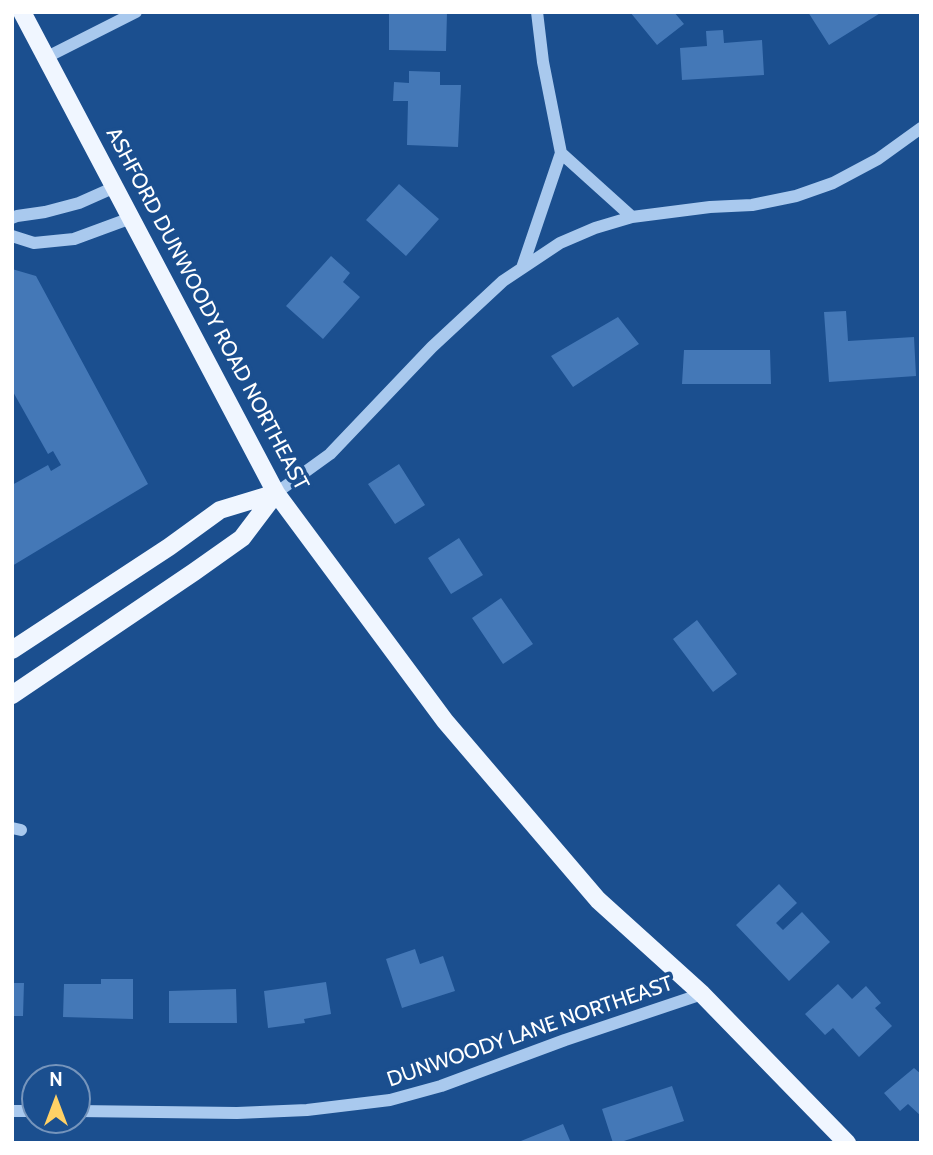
<!DOCTYPE html>
<html>
<head>
<meta charset="utf-8">
<style>
  body { margin:0 }
  #map { position:relative; width:933px; height:1155px; overflow:hidden; background:#1b4f8f; font-family:Cabin,sans-serif }
  canvas { display:block }
  .frame { position:absolute; inset:0; border:14px solid #fff; pointer-events:none }
  .north { position:absolute; left:21px; top:1064px; width:70px; height:70px; box-sizing:border-box; background:#1b4f8f; border:2px solid #7695bc; border-radius:50%; rotate:0deg; font-size:19px; font-weight:700; line-height:28px; text-align:center; color:#fff }
  .north::after { content:''; display:block; margin:auto; width:24px; height:32px; background:#ffd166; clip-path:polygon(50% 0,100% 100%,50% 72%,0 100%) }
</style>
</head>
<body>
<div id="map">
<canvas width="933" height="1155"></canvas>
<div class="frame"></div>
<div class="north">N</div>
</div>
<script>
const g = document.querySelector('canvas').getContext('2d');
g.lineJoin = 'round';
function paint(path, color) { g.fillStyle = color; g.fill(path, 'evenodd'); }
const shape = rows => new Path2D(rows.map(r => 'M' + r).join(''));
function trace(path, color, width, dash) { g.strokeStyle = color; g.lineWidth = width; g.lineCap = dash ? 'butt' : 'round'; g.setLineDash(dash || []); g.stroke(path); }
function drawText(font, color, halo, rows, align = 'center') {
  g.font = font + ' Cabin,sans-serif'; g.lineWidth = 7; g.setLineDash([]); g.textBaseline = 'middle'; g.strokeStyle = halo; g.fillStyle = color; for (const [text, x, y, turn = 0] of rows) {
    g.save(); g.translate(x, y); g.rotate((+turn || 0) * Math.PI / 180); g.textAlign = isNaN(turn) ? turn : align; if (halo) g.strokeText(text, 0, 0); g.fillText(text, 0, 0); g.restore();
  }
}
paint(shape([
  [389,12,447,12,446,51,389,50],
  [630,12,674,12,684,24,657,45],
  [808,12,882,12,829,45],
  [723,30,724,43,762,40,764,75,682,80,680,48,707,46,706,31],
  [409,71,440,72,440,85,461,85,458,147,407,145,408,101,393,101,394,82,409,83],
  [399,184,439,219,406,256,366,220],
  [331,256,350,273,343,282,360,297,323,339,286,306],
  [12,269,36,276,148,484,12,566,12,485,48,465,51,471,61,465,53,451,48,454,12,390],
  [846,311,848,341,914,337,916,376,829,382,824,312],
  [618,317,639,344,573,387,551,356],
  [684,350,770,350,771,384,682,384],
  [399,464,425,505,395,524,368,484],
  [459,538,483,575,451,594,428,558],
  [501,598,533,644,503,664,472,618],
  [697,620,737,674,713,692,673,639],
  [779,884,797,903,776,923,783,930,802,912,830,942,789,981,736,925],
  [415,949,420,964,443,956,455,991,402,1008,386,959],
  [101,979,133,979,133,1019,63,1017,64,984,101,984],
  [326,982,331,1014,304,1019,305,1023,268,1028,264,991],
  [12,983,24,983,23,1016,12,1016],
  [838,984,852,999,866,986,881,1003,875,1008,892,1026,859,1057,833,1028,825,1035,805,1014],
  [236,989,237,1023,169,1023,169,991],
  [914,1068,921,1074,921,1116,908,1104,900,1111,884,1093],
  [672,1086,684,1121,618,1143,613,1143,602,1109],
  [563,1124,571,1143,516,1143]
]), '#4478b7');
trace(shape([
  [537,12,543,62,561,153,632,217],
  [47,57,136,12],
  [12,218,17,216,45,212,79,203,115,187],
  [12,236,34,243,74,239,131,218],
  [522,268,561,153],
  [276,493,330,454,432,347,503,281,560,243,595,228,632,217,710,207,752,205,796,196,833,183,878,159,921,128],
  [12,828,21,830],
  [12,1111,35,1111],
  [77,1111,237,1113,307,1110,390,1100,441,1086,565,1040,702,994]
]), '#a9c9ee', 12);
trace(shape([
  [22,12,276,493,445,721,598,900,702,994,847,1143],
  [12,650,169,547,220,510,276,493],
  [12,695,194,572,242,538,276,493]
]), '#f0f6ff', 18);
drawText('21px', '#fff', '#1b4f8f', [
  ["ASHFORD DUNWOODY ROAD NORTHEAST",207,309,62],
  ["DUNWOODY LANE NORTHEAST",530,1032,-19]
]);
</script>
</body>
</html>
